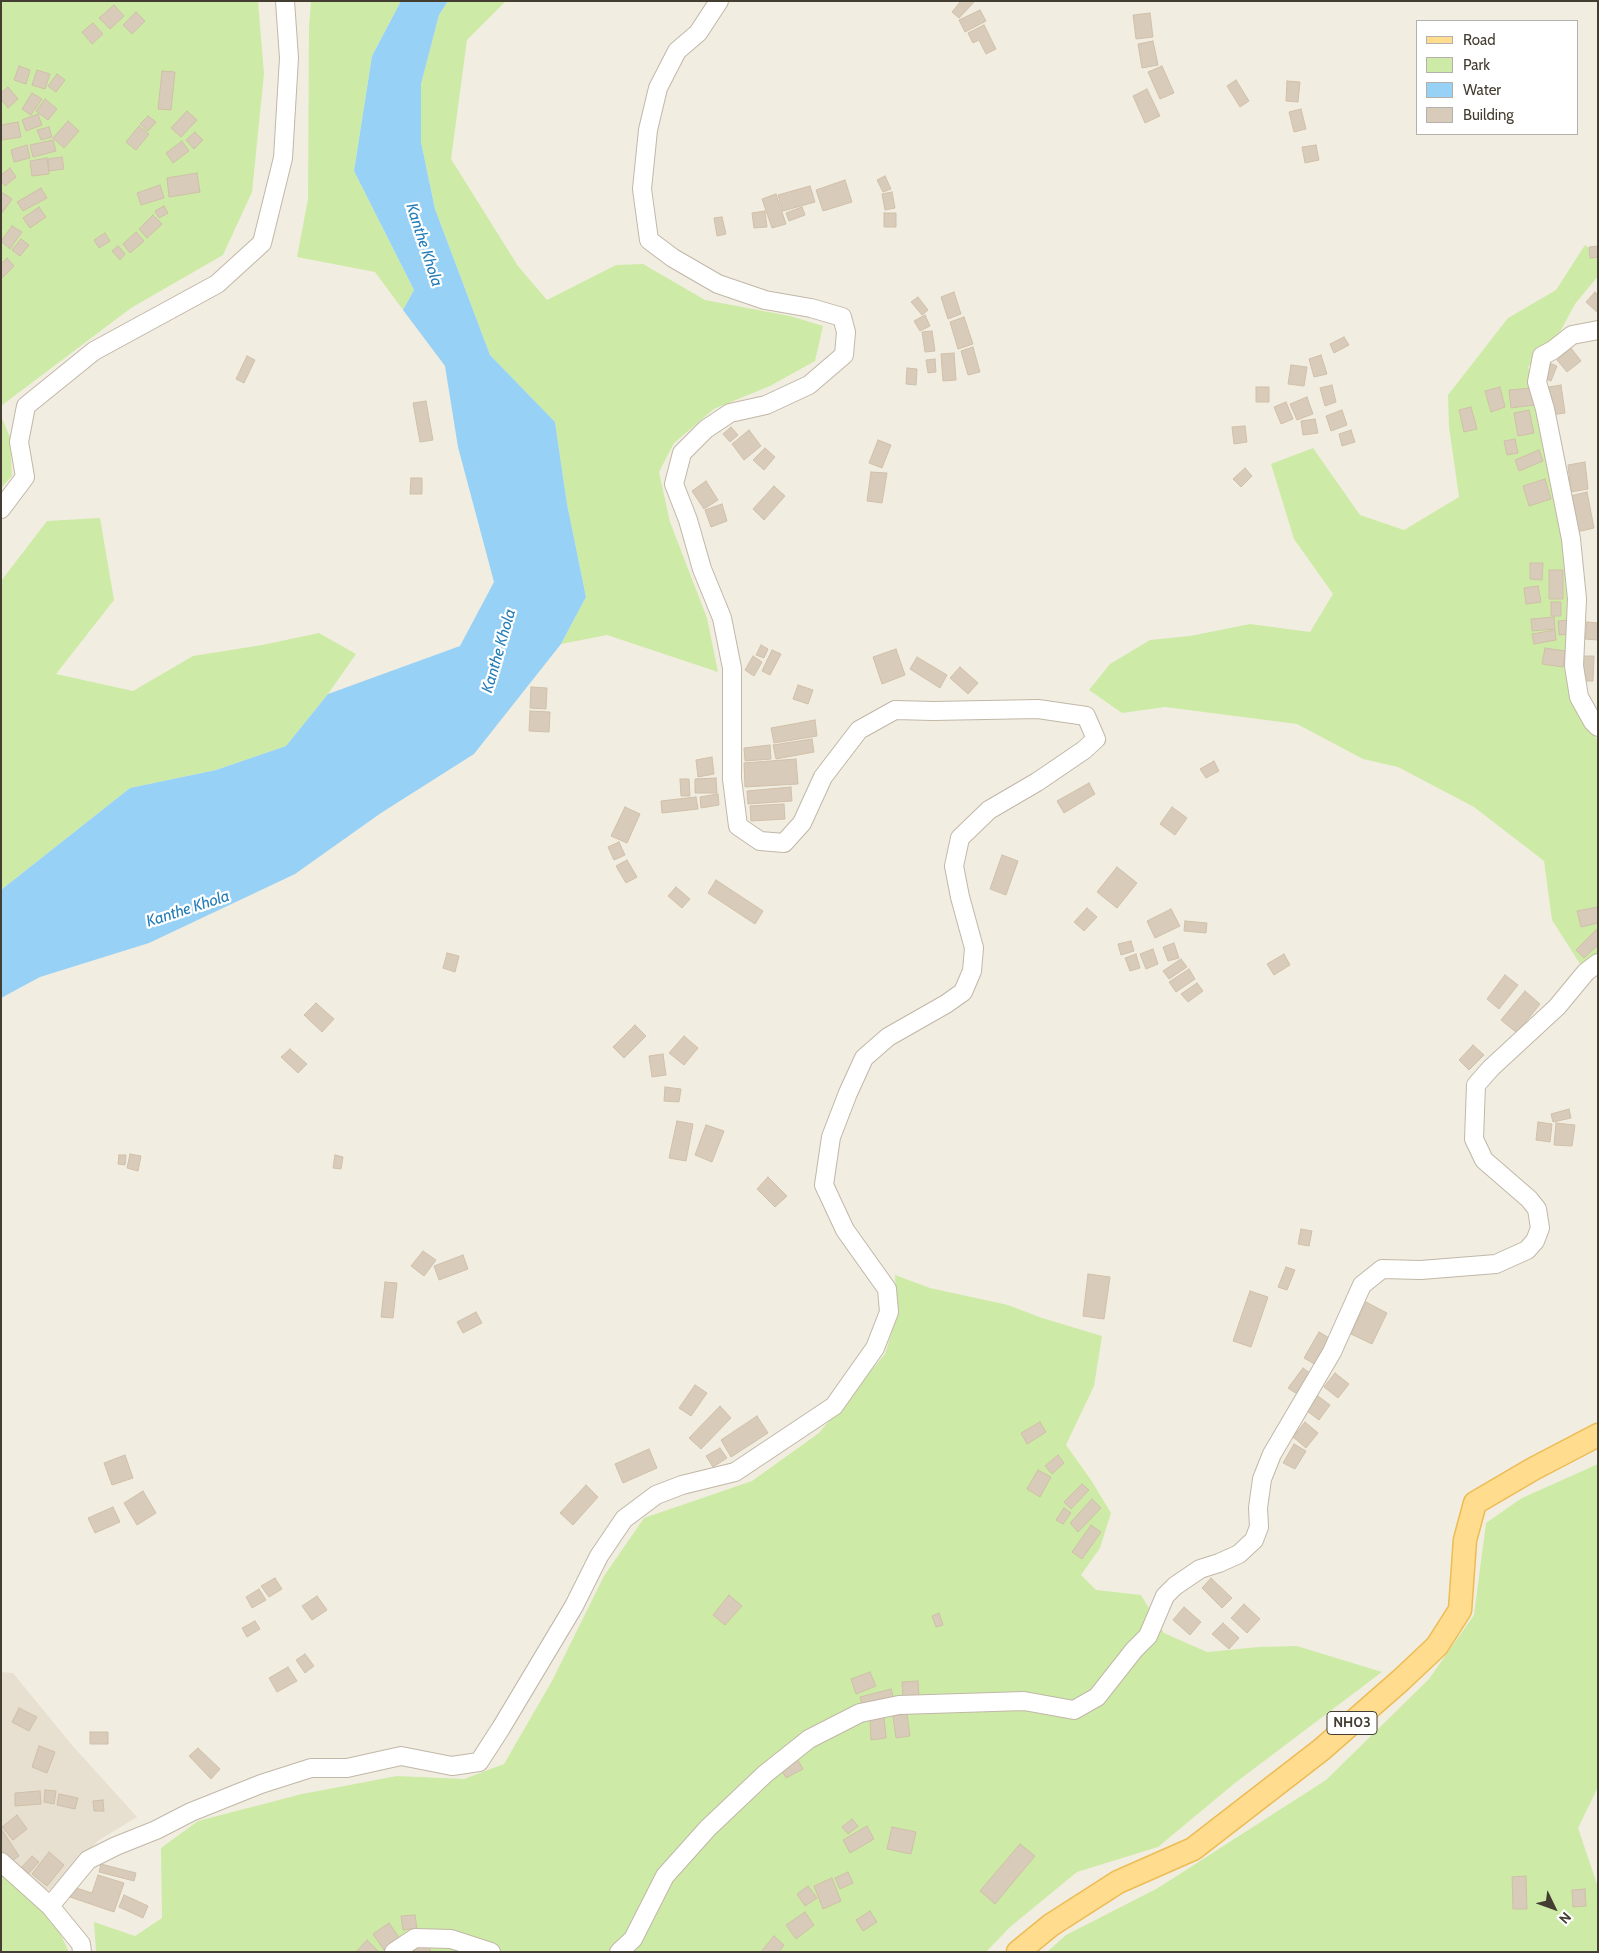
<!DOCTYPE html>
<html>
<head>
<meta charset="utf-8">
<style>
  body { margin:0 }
  #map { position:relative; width:1599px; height:1953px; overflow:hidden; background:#f2ede1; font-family:Cabin,sans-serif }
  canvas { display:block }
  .frame { position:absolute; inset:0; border:2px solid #443d32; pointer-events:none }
  .legend { position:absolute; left:1416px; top:20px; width:162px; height:115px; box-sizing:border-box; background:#fff; border:1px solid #b4b1ad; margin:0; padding:6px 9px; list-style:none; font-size:15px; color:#443d32 }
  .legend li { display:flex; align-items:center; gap:10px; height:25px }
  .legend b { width:25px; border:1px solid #b4b1ad }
  .north { position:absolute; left:1529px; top:1883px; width:50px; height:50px; -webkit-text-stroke:4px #fff; paint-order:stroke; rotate:132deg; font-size:14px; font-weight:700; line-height:20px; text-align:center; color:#443d32 }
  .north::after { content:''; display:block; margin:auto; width:18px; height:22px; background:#443d32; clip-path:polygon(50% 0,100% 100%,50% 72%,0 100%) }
</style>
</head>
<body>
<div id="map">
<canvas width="1599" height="1953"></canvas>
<div class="frame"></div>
<ul class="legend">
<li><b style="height:6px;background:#ffdc8e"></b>Road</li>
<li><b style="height:14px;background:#cdeba6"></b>Park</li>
<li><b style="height:14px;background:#97d1f6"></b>Water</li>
<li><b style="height:14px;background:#d8cbb9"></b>Building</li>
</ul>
<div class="north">N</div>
</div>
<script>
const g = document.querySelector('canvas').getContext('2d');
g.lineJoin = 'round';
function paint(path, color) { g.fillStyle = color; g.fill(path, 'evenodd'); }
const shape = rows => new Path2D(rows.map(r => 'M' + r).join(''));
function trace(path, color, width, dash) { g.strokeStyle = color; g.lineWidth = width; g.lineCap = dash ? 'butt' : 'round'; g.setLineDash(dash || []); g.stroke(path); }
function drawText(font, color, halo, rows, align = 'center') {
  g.font = font + ' Cabin,sans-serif'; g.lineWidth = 4.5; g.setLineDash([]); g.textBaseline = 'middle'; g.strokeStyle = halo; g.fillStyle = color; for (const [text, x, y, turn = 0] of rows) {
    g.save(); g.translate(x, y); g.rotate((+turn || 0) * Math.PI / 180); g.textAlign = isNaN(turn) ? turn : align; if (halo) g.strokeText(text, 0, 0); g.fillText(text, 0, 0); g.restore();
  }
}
paint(shape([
  [1,1672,13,1673,71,1744,137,1817,99,1840,69,1870,53,1891,38,1886,1,1859]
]), '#e7dfcf');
paint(shape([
  [1,1,258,1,264,74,252,192,223,255,131,308,1,406],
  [311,1,401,1,372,56,354,171,414,290,403,310,375,272,297,257,308,199,309,27],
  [448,1,506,1,467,40,451,159,518,266,547,300,616,265,643,264,705,300,790,316,823,326,815,361,770,386,714,409,674,443,659,472,670,522,707,618,718,672,607,635,561,644,586,597,567,504,555,422,490,355,435,209,421,142,421,84,439,15],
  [1585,245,1598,256,1598,276,1575,304,1561,330,1528,367,1538,397,1564,535,1576,710,1598,740,1598,954,1582,967,1552,920,1544,861,1474,807,1398,767,1363,759,1297,724,1165,707,1122,713,1089,690,1110,664,1150,640,1190,636,1250,624,1310,632,1333,594,1294,539,1271,464,1313,448,1360,515,1404,530,1459,497,1449,427,1448,395,1508,318,1556,290],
  [1,416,10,437,12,476,1,488],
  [100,518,114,600,56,674,133,691,193,656,262,645,319,633,356,654,328,694,286,746,216,770,130,788,1,890,1,581,47,521],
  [895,1275,930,1288,1008,1305,1042,1318,1102,1336,1094,1386,1066,1445,1091,1480,1111,1513,1100,1548,1081,1575,1096,1590,1141,1595,1164,1633,1207,1652,1259,1647,1297,1646,1382,1672,1235,1783,1158,1847,1077,1872,1010,1927,986,1952,96,1952,94,1922,135,1936,162,1918,161,1848,198,1821,302,1794,397,1776,464,1779,504,1764,552,1681,604,1576,644,1518,752,1481,819,1433,885,1354,897,1314],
  [1598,1464,1598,1787,1578,1828,1598,1887,1598,1952,1047,1952,1066,1935,1158,1888,1326,1780,1429,1679,1474,1615,1486,1523,1522,1498],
  [1,1859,38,1886,69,1952,1,1952]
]), '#cdeba6');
paint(shape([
  [401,1,448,1,439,15,421,84,421,142,435,209,490,355,555,422,567,504,586,597,561,644,474,754,381,813,295,874,149,943,40,977,1,998,1,890,130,788,216,770,286,746,328,694,460,646,494,582,458,447,445,366,403,310,414,290,354,171,372,56]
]), '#97d1f6');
const building = shape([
  [961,1,975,1,959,18,952,12,961,1],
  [114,5,124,16,110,29,99,18,114,5],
  [980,10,986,21,965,32,959,20,980,10],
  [136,12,145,21,132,34,123,25,136,12],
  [1150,13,1153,37,1136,39,1133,15,1150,13],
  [93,23,103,34,92,44,82,32,93,23],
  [984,25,996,49,986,54,979,40,973,43,968,33,984,25],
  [1153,41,1158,65,1142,68,1138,44,1153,41],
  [19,66,30,70,26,84,14,80,19,66],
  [1162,66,1174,93,1160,99,1148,72,1162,66],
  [37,70,50,74,45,89,32,85,37,70],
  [162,71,175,72,171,110,158,109,162,71],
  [57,74,65,80,56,92,48,86,57,74],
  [1236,80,1249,101,1240,107,1227,86,1236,80],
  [1287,81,1300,82,1298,102,1286,101,1287,81],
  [8,87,18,99,8,108,1,99,1,93,8,87],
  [1147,89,1160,116,1145,123,1133,96,1147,89],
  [32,93,42,99,31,115,22,109,32,93],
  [45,99,57,109,48,120,36,111,45,99],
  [1301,109,1306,129,1294,132,1289,112,1301,109],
  [187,111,197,120,181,137,171,128,187,111],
  [38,114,42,125,26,131,22,120,38,114],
  [148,116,156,122,148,131,140,124,148,116],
  [68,121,79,131,64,148,53,138,68,121],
  [18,122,21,137,2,140,1,125,18,122],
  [139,126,149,134,136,150,126,142,139,126],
  [49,127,52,137,41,140,37,130,49,127],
  [195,132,203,140,194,149,186,140,195,132],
  [53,140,56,151,33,157,30,145,53,140],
  [182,141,189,151,173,163,166,153,182,141],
  [27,145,30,158,14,162,11,150,27,145],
  [1316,145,1319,160,1305,163,1302,147,1316,145],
  [62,157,64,169,49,171,48,159,62,157],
  [47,158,49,174,32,176,30,161,47,158],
  [10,168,16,177,5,186,1,181,1,175,10,168],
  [197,173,200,192,169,197,167,178,197,173],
  [885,176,891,189,883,192,877,180,885,176],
  [845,180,852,202,823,211,816,190,845,180],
  [160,185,164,198,141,205,137,193,160,185],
  [810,186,815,202,783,211,778,195,810,186],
  [41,188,47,198,23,211,17,202,41,188],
  [892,192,895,208,885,210,882,194,892,192],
  [3,193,12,199,2,213,1,195,3,193],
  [776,194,786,224,772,228,762,199,776,194],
  [164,206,168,213,159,218,155,211,164,206],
  [39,207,46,217,30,228,23,218,39,207],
  [802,207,805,215,789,221,786,213,802,207],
  [765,211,767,227,754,228,752,213,765,211],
  [884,213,896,213,896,227,884,227,884,213],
  [153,215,162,224,147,238,139,229,153,215],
  [722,217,726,234,717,236,714,218,722,217],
  [12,226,22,232,10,249,1,241,12,226],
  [136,232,144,241,130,253,123,244,136,232],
  [105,233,110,241,99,248,94,240,105,233],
  [21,239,29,245,20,256,12,250,21,239],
  [118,246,125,254,120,260,112,251,118,246],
  [1598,246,1598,257,1590,258,1589,247,1598,246],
  [7,258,14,266,1,279,1,264,7,258],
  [954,292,961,314,948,319,941,297,954,292],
  [1595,292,1598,295,1598,313,1586,302,1595,292],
  [918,297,928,310,922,315,911,302,918,297],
  [925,315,930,326,920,331,914,321,925,315],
  [964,317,973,344,958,349,950,322,964,317],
  [932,331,935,351,925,352,922,332,932,331],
  [1344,337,1349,345,1334,353,1330,344,1344,337],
  [973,347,980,372,968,375,961,351,973,347],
  [1571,348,1581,361,1567,372,1557,360,1571,348],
  [954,353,956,380,943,381,941,354,954,353],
  [1321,355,1327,374,1314,377,1309,359,1321,355],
  [247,356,255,360,244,383,236,379,247,356],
  [935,359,936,372,928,373,926,360,935,359],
  [1547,362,1557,366,1551,381,1541,377,1547,362],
  [1291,365,1307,367,1304,386,1288,384,1291,365],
  [907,368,917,369,916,385,906,384,907,368],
  [1332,385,1336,402,1325,406,1320,388,1332,385],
  [1561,385,1565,413,1551,415,1548,387,1561,385],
  [1256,387,1269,387,1269,402,1256,402,1256,387],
  [1500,387,1505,407,1491,412,1485,391,1500,387],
  [1532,388,1534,405,1511,408,1509,390,1532,388],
  [1307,397,1313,414,1297,420,1290,404,1307,397],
  [426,401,433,440,420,442,413,403,426,401],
  [1286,402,1293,419,1281,424,1274,407,1286,402],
  [1471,407,1477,429,1464,432,1459,410,1471,407],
  [1342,410,1347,425,1331,431,1326,416,1342,410],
  [1529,410,1534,433,1518,436,1514,413,1529,410],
  [1315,419,1318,433,1303,435,1301,421,1315,419],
  [1245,426,1247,442,1234,444,1232,427,1245,426],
  [731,427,738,435,730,442,723,434,731,427],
  [749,430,761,446,744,460,732,444,749,430],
  [1351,430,1355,442,1342,446,1339,434,1351,430],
  [1515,439,1518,453,1507,455,1504,441,1515,439],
  [878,440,891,445,882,468,869,463,878,440],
  [765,448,775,457,764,470,753,460,765,448],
  [1539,450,1543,461,1519,471,1515,460,1539,450],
  [1585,462,1588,489,1571,492,1568,465,1585,462],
  [1245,468,1252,476,1241,487,1233,479,1245,468],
  [871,472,887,473,882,503,867,501,871,472],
  [411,478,422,478,422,494,410,494,411,478],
  [1545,479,1551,499,1529,506,1523,486,1545,479],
  [706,481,718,500,704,509,692,491,706,481],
  [774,486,785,496,764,520,753,509,774,486],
  [1587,492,1594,528,1577,532,1570,496,1587,492],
  [722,504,727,521,711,527,705,510,722,504],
  [1530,563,1543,563,1542,580,1530,579,1530,563],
  [1549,570,1563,570,1563,599,1549,599,1549,570],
  [1538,586,1541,602,1526,604,1524,588,1538,586],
  [1551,602,1561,602,1561,616,1551,616,1551,602],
  [1554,617,1555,629,1532,631,1531,619,1554,617],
  [1570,620,1571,634,1559,635,1558,621,1570,620],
  [1587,622,1598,623,1598,640,1585,639,1587,622],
  [1555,630,1556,640,1534,644,1532,634,1555,630],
  [761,645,768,649,764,658,756,655,761,645],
  [1545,648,1565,651,1563,667,1542,664,1545,648],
  [896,649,905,675,882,684,873,657,896,649],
  [772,650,781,654,770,675,762,671,772,650],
  [753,656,762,662,754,676,745,670,753,656],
  [1581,656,1594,656,1593,681,1580,681,1581,656],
  [917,657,947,675,940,688,910,669,917,657],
  [960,667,978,683,968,694,950,678,960,667],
  [798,685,813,690,808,704,793,699,798,685],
  [531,687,547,688,546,709,530,708,531,687],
  [530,711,550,712,549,732,529,731,530,711],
  [815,720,817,736,774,743,771,728,815,720],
  [812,739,814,752,776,759,773,745,812,739],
  [770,745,771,759,745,761,744,748,770,745],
  [712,757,714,774,698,777,696,760,712,757],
  [796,759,798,784,745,787,744,763,796,759],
  [1214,761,1219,771,1206,778,1200,769,1214,761],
  [716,778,717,793,695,793,695,779,716,778],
  [680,779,689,779,690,796,681,796,680,779],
  [1089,783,1095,794,1064,813,1057,801,1089,783],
  [791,787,792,801,748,804,747,791,791,787],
  [718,794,719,805,701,808,700,797,718,794],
  [696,797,698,809,662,813,661,801,696,797],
  [784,804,785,819,751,821,750,806,784,804],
  [625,807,640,814,627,843,611,836,625,807],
  [1172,807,1187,818,1175,835,1160,824,1172,807],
  [619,842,625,855,614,860,608,847,619,842],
  [1002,855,1018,861,1006,895,990,889,1002,855],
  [627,860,637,877,626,883,616,866,627,860],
  [1117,867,1137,883,1117,908,1097,892,1117,867],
  [716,880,763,911,755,924,708,893,716,880],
  [676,887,690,899,682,908,668,896,676,887],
  [1598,907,1598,923,1581,927,1577,911,1598,907],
  [1087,908,1097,917,1084,931,1074,922,1087,908],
  [1171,909,1180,926,1155,938,1147,921,1171,909],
  [1185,921,1207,923,1206,933,1184,931,1185,921],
  [1598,928,1598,945,1584,958,1576,950,1598,928],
  [1131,941,1134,951,1121,955,1118,944,1131,941],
  [1174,943,1179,958,1168,961,1163,947,1174,943],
  [1153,949,1158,964,1146,969,1140,954,1153,949],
  [447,953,459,956,455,972,443,968,447,953],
  [1136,954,1140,968,1130,971,1125,958,1136,954],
  [1284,954,1290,965,1274,975,1267,964,1284,954],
  [1181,959,1187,967,1169,979,1163,971,1181,959],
  [1189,969,1195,979,1176,992,1169,982,1189,969],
  [1505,975,1518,985,1499,1009,1487,999,1505,975],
  [1197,983,1203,991,1188,1002,1181,994,1197,983],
  [1525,991,1540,1004,1517,1033,1501,1020,1525,991],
  [316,1003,334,1019,322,1032,304,1015,316,1003],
  [635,1025,646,1036,624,1058,613,1047,635,1025],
  [684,1036,698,1048,684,1065,669,1053,684,1036],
  [1473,1045,1484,1055,1469,1070,1459,1060,1473,1045],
  [290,1049,307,1064,298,1073,281,1057,290,1049],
  [663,1054,666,1075,652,1077,649,1056,663,1054],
  [665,1087,681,1089,679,1102,664,1101,665,1087],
  [1569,1109,1571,1118,1553,1122,1551,1114,1569,1109],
  [677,1121,693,1124,686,1161,669,1158,677,1121],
  [1538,1122,1552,1124,1550,1142,1536,1140,1538,1122],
  [1556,1123,1575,1125,1572,1146,1554,1145,1556,1123],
  [706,1125,724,1131,712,1162,695,1155,706,1125],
  [130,1154,141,1156,138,1171,127,1168,130,1154],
  [119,1155,126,1155,125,1165,118,1164,119,1155],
  [335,1155,343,1157,341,1169,333,1168,335,1155],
  [768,1177,787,1196,775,1207,757,1189,768,1177],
  [1301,1229,1312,1231,1309,1246,1298,1244,1301,1229],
  [423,1251,436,1260,424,1276,411,1266,423,1251],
  [463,1255,468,1269,439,1280,434,1266,463,1255],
  [1286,1267,1295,1270,1287,1290,1278,1287,1286,1267],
  [1088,1274,1110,1277,1104,1319,1083,1316,1088,1274],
  [385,1282,397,1283,393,1318,381,1317,385,1282],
  [1250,1291,1268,1297,1251,1347,1233,1341,1250,1291],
  [1366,1302,1387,1313,1372,1344,1351,1334,1366,1302],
  [476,1312,482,1323,463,1333,457,1322,476,1312],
  [1319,1332,1331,1339,1316,1365,1304,1358,1319,1332],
  [1303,1368,1314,1376,1300,1396,1288,1388,1303,1368],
  [1335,1373,1349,1384,1338,1398,1324,1387,1335,1373],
  [695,1385,707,1393,691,1416,679,1408,695,1385],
  [1318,1396,1330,1405,1319,1420,1307,1411,1318,1396],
  [720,1406,731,1418,701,1449,689,1438,720,1406],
  [757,1416,768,1433,731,1457,721,1440,757,1416],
  [1040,1422,1046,1432,1027,1444,1021,1433,1040,1422],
  [1305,1422,1318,1433,1306,1448,1293,1437,1305,1422],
  [1294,1444,1306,1451,1295,1469,1283,1463,1294,1444],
  [720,1448,727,1458,713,1467,706,1456,720,1448],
  [649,1449,657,1468,623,1483,615,1464,649,1449],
  [125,1455,133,1478,112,1485,104,1463,125,1455],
  [1058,1455,1064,1463,1052,1474,1045,1466,1058,1455],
  [1038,1470,1051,1477,1040,1497,1027,1489,1038,1470],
  [1082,1484,1089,1490,1071,1509,1064,1502,1082,1484],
  [586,1485,598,1497,573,1525,560,1513,586,1485],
  [143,1491,156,1513,137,1525,124,1503,143,1491],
  [1092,1499,1101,1508,1078,1532,1070,1523,1092,1499],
  [113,1507,120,1522,95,1533,88,1518,113,1507],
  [1064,1508,1071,1513,1063,1524,1056,1520,1064,1508],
  [1091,1525,1101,1532,1082,1559,1072,1552,1091,1525],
  [275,1578,282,1589,269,1597,261,1586,275,1578],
  [1211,1578,1232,1598,1222,1608,1202,1588,1211,1578],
  [259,1589,266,1600,252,1608,246,1597,259,1589],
  [729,1595,742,1606,725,1625,713,1615,729,1595],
  [317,1596,327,1610,312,1620,302,1606,317,1596],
  [1244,1604,1260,1619,1247,1633,1231,1618,1244,1604],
  [1184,1607,1201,1622,1190,1635,1173,1620,1184,1607],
  [939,1613,943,1625,936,1627,932,1616,939,1613],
  [255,1621,260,1629,247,1637,242,1628,255,1621],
  [1223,1623,1239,1638,1229,1649,1212,1634,1223,1623],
  [305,1654,314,1666,305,1673,296,1660,305,1654],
  [288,1667,297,1681,277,1692,269,1678,288,1667],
  [870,1672,876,1686,856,1694,851,1679,870,1672],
  [918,1681,919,1696,903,1697,902,1682,918,1681],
  [891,1689,894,1700,863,1708,860,1697,891,1689],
  [19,1708,37,1717,29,1731,12,1722,19,1708],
  [907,1714,910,1736,896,1738,893,1716,907,1714],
  [884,1716,886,1738,871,1740,870,1717,884,1716],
  [90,1732,108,1732,108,1744,90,1744,90,1732],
  [39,1746,55,1752,47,1773,32,1767,39,1746],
  [198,1748,220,1769,211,1779,189,1756,198,1748],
  [796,1757,803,1769,786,1778,780,1767,796,1757],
  [45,1790,56,1791,54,1804,44,1802,45,1790],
  [40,1791,41,1804,15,1806,15,1793,40,1791],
  [59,1794,78,1798,75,1809,57,1805,59,1794],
  [103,1800,104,1811,94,1811,93,1801,103,1800],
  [17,1815,27,1829,13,1840,2,1827,17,1815],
  [852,1819,858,1826,848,1834,842,1827,852,1819],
  [867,1826,874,1839,850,1853,843,1840,867,1826],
  [892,1827,916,1832,911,1854,887,1849,892,1827],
  [2,1830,19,1856,9,1863,1,1852,2,1830],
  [1020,1844,1035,1856,995,1904,980,1891,1020,1844],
  [49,1852,64,1865,47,1886,32,1874,49,1852],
  [32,1856,39,1862,28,1874,21,1868,32,1856],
  [101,1864,136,1873,134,1881,99,1872,101,1864],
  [848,1872,853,1883,840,1889,835,1878,848,1872],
  [98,1875,124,1883,114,1912,70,1897,73,1887,92,1893,98,1875],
  [1526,1876,1527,1909,1513,1909,1512,1877,1526,1876],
  [832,1878,841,1901,823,1909,814,1886,832,1878],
  [808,1886,817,1898,805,1906,797,1894,808,1886],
  [1585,1889,1586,1906,1573,1907,1572,1890,1585,1889],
  [124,1895,148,1906,143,1918,119,1907,124,1895],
  [870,1911,877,1922,863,1931,856,1920,870,1911],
  [805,1912,814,1925,796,1939,786,1925,805,1912],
  [415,1915,417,1928,403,1930,401,1916,415,1915],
  [389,1923,400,1939,384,1950,373,1934,389,1923],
  [774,1936,784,1945,779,1952,761,1952,774,1936],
  [367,1940,379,1952,356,1952,367,1940],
  [428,1944,431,1952,409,1952,428,1944]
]);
paint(building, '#d8cbb9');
trace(building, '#d0c0a9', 1);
const minor = shape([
  [1598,330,1572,335,1553,350,1542,356,1537,382,1545,409,1571,539,1577,599,1574,666,1579,697,1593,722,1598,727],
  [1,509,25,477,19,442,26,406,94,351,217,284,262,243,283,158,289,58,285,1],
  [1,1862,50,1906,81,1944,82,1952],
  [50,1906,88,1860,116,1846,156,1830,191,1812,261,1784,311,1768,347,1768,401,1756,452,1766,479,1762,501,1728,574,1606,599,1556,624,1519,656,1495,682,1485,735,1472,834,1406,875,1348,889,1312,887,1289,845,1230,824,1185,831,1137,848,1093,864,1058,888,1037,946,1004,963,992,972,971,974,948,960,897,954,866,960,838,989,810,1037,782,1084,750,1096,739,1086,716,1038,709,933,711,895,710,859,730,823,777,802,823,784,843,760,841,738,826,732,779,732,668,722,618,702,569,688,520,674,484,682,453,706,429,730,413,766,405,809,385,844,355,846,332,842,317,811,308,765,300,718,284,673,258,649,240,642,189,648,130,658,88,677,51,698,33,719,1],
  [394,1952,415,1938,451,1939,491,1952],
  [619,1952,633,1939,665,1876,708,1828,765,1774,809,1739,860,1713,899,1705,1024,1701,1074,1710,1097,1697,1134,1650,1148,1636,1165,1596,1175,1586,1200,1569,1219,1563,1239,1554,1254,1540,1259,1527,1258,1508,1262,1479,1272,1454,1332,1352,1362,1285,1382,1269,1421,1270,1496,1264,1527,1250,1535,1241,1540,1228,1537,1209,1529,1199,1484,1160,1474,1139,1476,1085,1491,1068,1557,1007,1586,972,1598,963]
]);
const major = shape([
  [1018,1952,1051,1925,1118,1882,1193,1849,1321,1750,1401,1680,1437,1646,1460,1610,1465,1540,1475,1503,1533,1469,1598,1435]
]);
trace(minor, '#c1b7a7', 20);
trace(major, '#edbc55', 25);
trace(minor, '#fff', 18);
trace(major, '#ffdc8e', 22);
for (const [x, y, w] of [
  [1352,1723,50]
]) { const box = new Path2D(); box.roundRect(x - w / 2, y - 11.5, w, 23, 4); g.fillStyle = '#fff'; g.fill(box); trace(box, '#443d32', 1); }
drawText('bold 14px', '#443d32', null, [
  ["NH03",1352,1723]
]);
drawText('italic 16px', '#237cb8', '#fff', [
  ["Kanthe Khola",424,245,72],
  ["Kanthe Khola",499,651,-74],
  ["Kanthe Khola",188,909,-18]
]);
</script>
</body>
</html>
